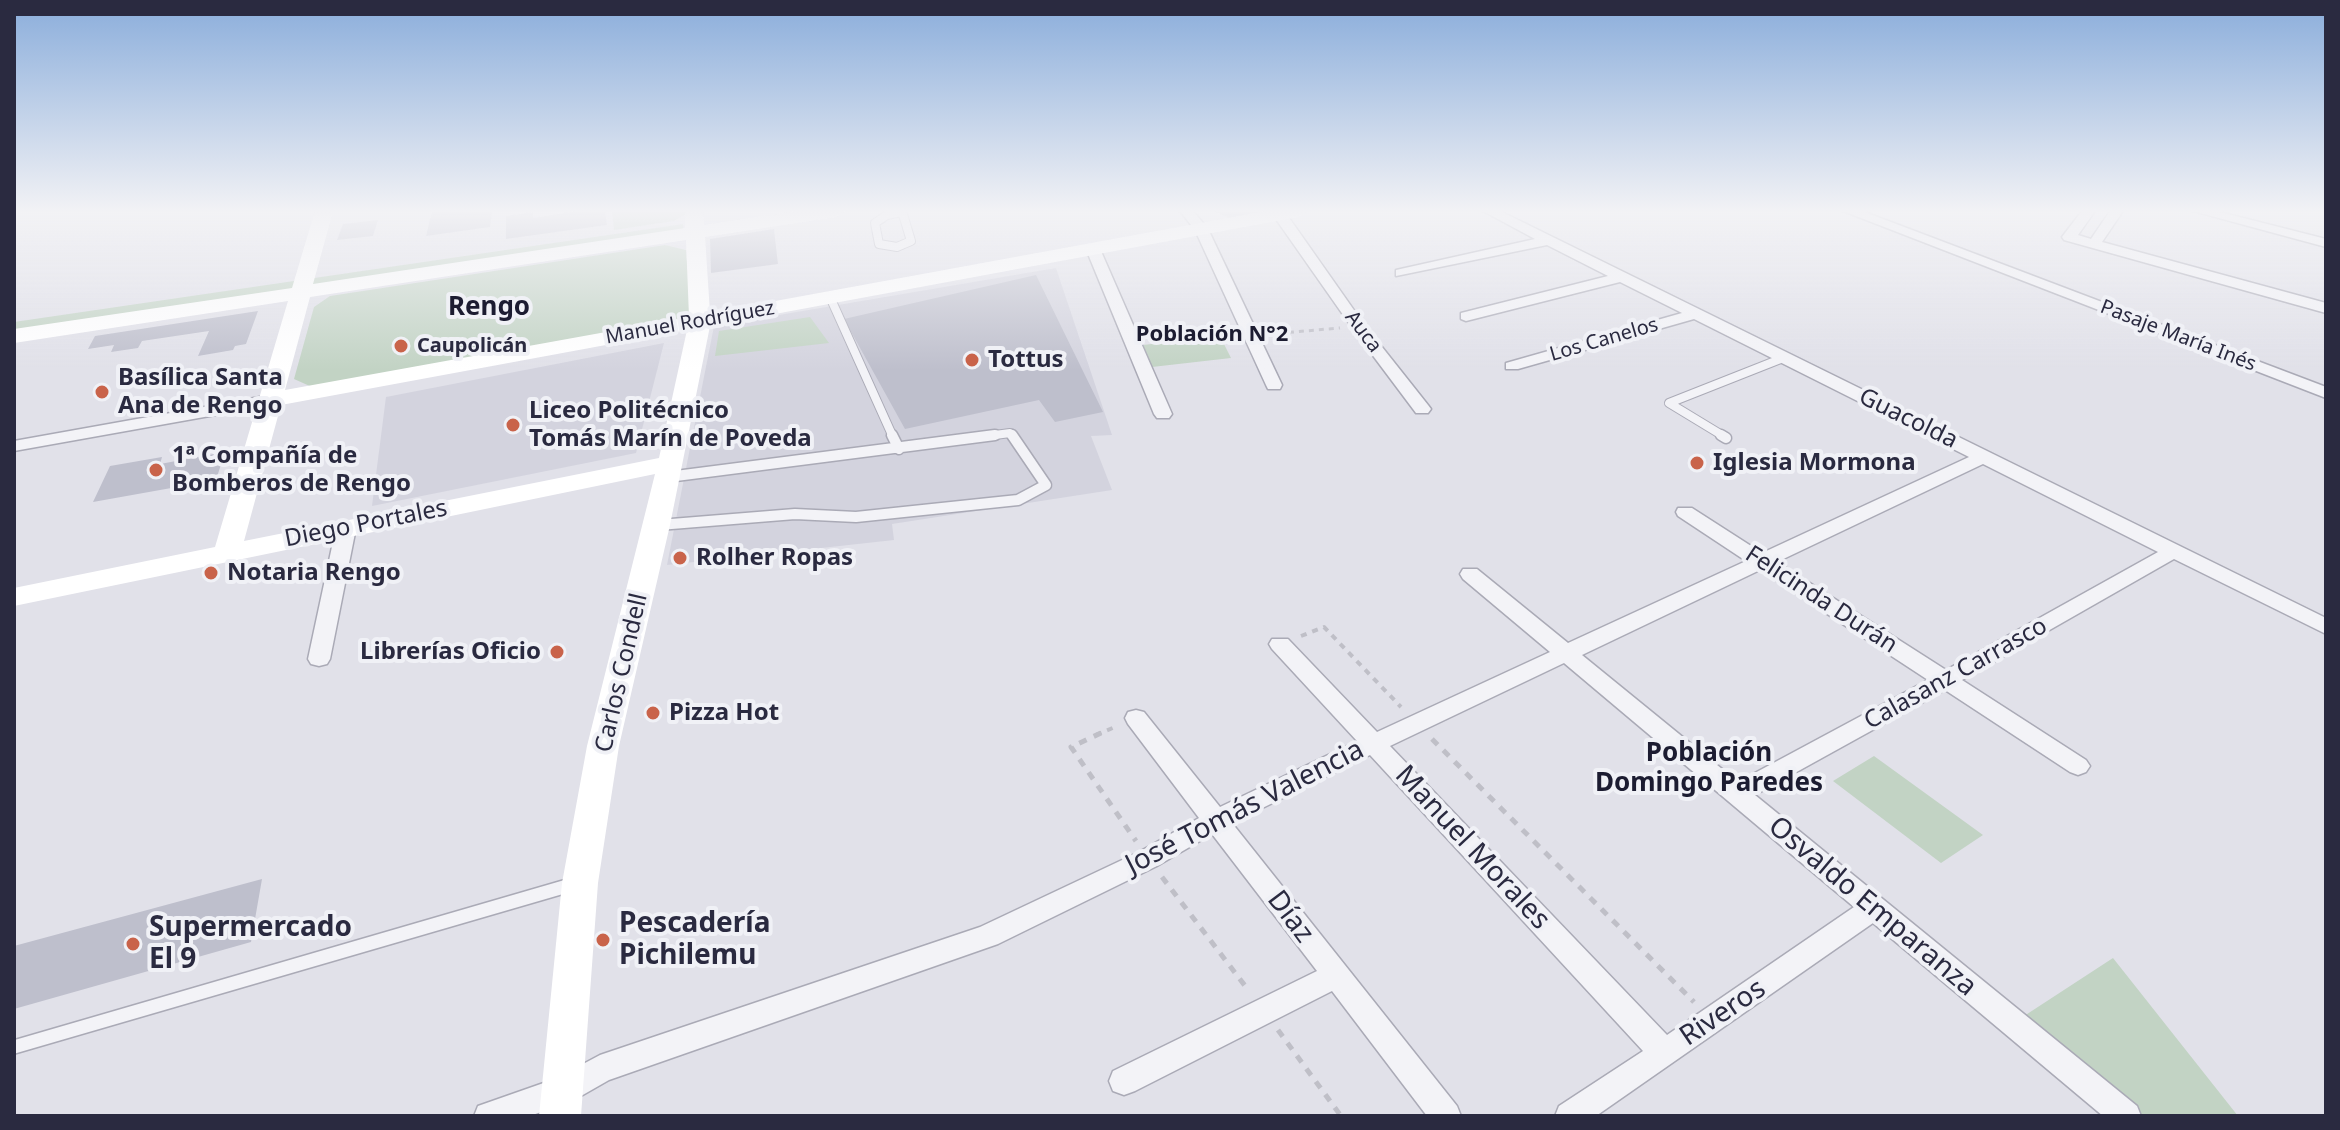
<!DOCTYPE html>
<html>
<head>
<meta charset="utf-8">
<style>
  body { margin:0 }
  #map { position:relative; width:2340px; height:1130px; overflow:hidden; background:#e1e1e9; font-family:"Noto Sans",sans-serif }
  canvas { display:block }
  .frame { position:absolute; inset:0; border:16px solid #2a2a40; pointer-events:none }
</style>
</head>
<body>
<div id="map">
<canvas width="2340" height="1130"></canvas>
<div class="frame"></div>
</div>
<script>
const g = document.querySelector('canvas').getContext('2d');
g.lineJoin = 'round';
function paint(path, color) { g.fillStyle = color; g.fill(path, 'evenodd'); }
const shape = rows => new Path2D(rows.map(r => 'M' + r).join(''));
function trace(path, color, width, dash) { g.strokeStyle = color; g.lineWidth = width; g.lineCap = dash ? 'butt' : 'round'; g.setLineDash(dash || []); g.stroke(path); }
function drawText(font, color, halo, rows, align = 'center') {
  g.font = font + ' "Noto Sans",sans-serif'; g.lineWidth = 8; g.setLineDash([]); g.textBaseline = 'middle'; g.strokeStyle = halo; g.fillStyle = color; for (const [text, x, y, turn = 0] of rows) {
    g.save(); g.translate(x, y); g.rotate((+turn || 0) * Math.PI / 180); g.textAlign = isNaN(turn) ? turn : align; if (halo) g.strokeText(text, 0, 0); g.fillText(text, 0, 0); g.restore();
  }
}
paint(shape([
  [1056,268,1112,435,1091,436,1112,490,892,524,894,540,667,565,714,326],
  [664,343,636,453,372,506,386,397]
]), '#d3d3de');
paint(shape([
  [612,211,688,211,688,213,674,221,614,230],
  [683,224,684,235,14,334,14,322],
  [665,245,686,250,691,307,689,312,674,321,312,387,294,379,314,307,330,296],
  [810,317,829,343,715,356,719,331],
  [1220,336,1231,358,1152,367,1143,345],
  [1874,756,1983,835,1941,863,1833,781],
  [2113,958,2238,1116,2134,1116,2021,1018]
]), '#c2d3c4');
paint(shape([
  [432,211,492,211,490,227,426,236],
  [576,211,605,211,607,225,506,239,506,216,533,212,533,218],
  [1214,211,1261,211,1261,213,1229,218],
  [378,220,373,236,337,240,343,224],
  [774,229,778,264,711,273,710,239],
  [1036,275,1103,412,1055,422,1039,400,905,429,844,319],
  [258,311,246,344,235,346,233,350,198,356,209,331,142,341,138,348,111,352,114,345,88,349,95,336],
  [225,452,216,480,93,502,110,466,162,457,160,464],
  [262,879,251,942,14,1009,14,946]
]), '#bebfcc');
const laneFar2 = shape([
  [902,211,911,241,897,247,879,244,875,223,887,215,902,212],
  [830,297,893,437],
  [980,437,1010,433,1013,437],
  [1725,437,1669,403,1783,358]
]);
const laneFar1 = shape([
  [892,435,899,449],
  [1721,435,1726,438],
  [668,477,995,435],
  [659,525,795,514,856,517,1018,500,1046,485,1012,435]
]);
const lane = shape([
  [14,1047,574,884]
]);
const street = shape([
  [1180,211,1193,211,1208,229,1282,385,1280,389,1268,389,1266,385,1195,230,1180,211],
  [1483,211,1500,211,2326,618,2326,634,2174,559,1962,680,2086,760,2090,766,2086,772,2078,775,2070,772,1945,690,1755,795,2137,1106,2141,1116,2103,1116,1873,923,1596,1116,1555,1116,1559,1106,1643,1051,1370,755,1232,823,1457,1106,1461,1116,1427,1116,1332,991,1135,1091,1124,1095,1113,1091,1109,1081,1113,1071,1317,971,1212,834,1157,866,998,944,609,1080,574,1100,530,1116,474,1116,478,1106,555,1079,600,1055,980,927,1139,852,1199,818,1128,724,1125,718,1128,712,1136,710,1144,712,1220,807,1357,741,1272,649,1269,644,1272,639,1288,639,1377,732,1550,652,1463,579,1460,574,1463,569,1477,569,1568,643,1746,561,1678,516,1676,512,1678,508,1692,508,1762,553,1969,457,1694,319,1518,369,1506,369,1506,363,1682,313,1620,282,1466,321,1461,319,1461,313,1608,276,1547,245,1396,276,1396,270,1535,239,1483,211],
  [1983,464,2158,552,1946,670,1777,562,1983,464],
  [1760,570,1928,680,1738,782,1582,655,1760,570],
  [1564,663,1854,907,1667,1035,1390,746,1564,663],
  [1843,211,1862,211,2326,387,2326,398,1843,211],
  [2082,211,2095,211,2078,235,2091,239,2110,211,2123,211,2102,242,2326,303,2326,313,2064,240,2062,237,2082,211],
  [2193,211,2216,211,2326,239,2326,247,2193,211],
  [1275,212,1285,212,1363,323,1428,405,1431,409,1428,413,1416,413,1353,329,1273,215,1275,212],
  [1093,245,1100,249,1172,414,1169,418,1157,418,1154,414,1086,249,1093,245],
  [271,395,279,400,277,404,14,451,14,441,271,395],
  [346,522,356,528,330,659,327,664,319,666,311,664,308,659,336,528,346,522]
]);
trace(laneFar2, '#aaaab6', 10);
trace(laneFar1, '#aaaab6', 13);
trace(lane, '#aaaab6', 16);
trace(street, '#aaaab6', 3);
trace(shape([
  [1269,334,1340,328]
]), '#bfbfc7', 3, [5, 5]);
trace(shape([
  [1301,636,1324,627,1401,707],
  [1096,735,1115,727]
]), '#bfbfc7', 4, [6, 6]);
trace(shape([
  [1101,733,1071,747,1136,841],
  [1432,739,1694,1002],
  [1162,877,1249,991],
  [1278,1030,1341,1116]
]), '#bfbfc7', 5, [8, 8]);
trace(laneFar2, '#f3f3f7', 8);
trace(laneFar1, '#f3f3f7', 10);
trace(lane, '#f3f3f7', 13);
paint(street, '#f3f3f7');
paint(shape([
  [315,211,333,211,313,284,685,228,685,211,703,211,704,225,797,211,845,211,836,217,705,237,710,313,1266,211,1307,211,1298,217,710,326,670,525,619,746,598,883,581,1116,539,1116,562,883,587,746,655,474,14,606,14,588,215,547,288,301,14,343,14,329,292,288,315,211],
  [686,240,689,317,285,390,310,297,686,240],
  [687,330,659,458,244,541,281,405,687,330]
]), '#fff');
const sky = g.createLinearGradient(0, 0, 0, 370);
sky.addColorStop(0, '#8aaddb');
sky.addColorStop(0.57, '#f2f2f5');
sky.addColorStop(1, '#f2f2f500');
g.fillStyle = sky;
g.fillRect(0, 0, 2340, 370);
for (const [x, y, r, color] of [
  [401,346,8,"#c9634a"],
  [972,360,8,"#c9634a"],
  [102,392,8,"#c9634a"],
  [513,425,8,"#c9634a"],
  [1697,463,8,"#c9634a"],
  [156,470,8,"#c9634a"],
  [680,558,8,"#c9634a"],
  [211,573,8,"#c9634a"],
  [557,652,8,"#c9634a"],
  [653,713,8,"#c9634a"],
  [603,940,8,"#c9634a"],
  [133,944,8,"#c9634a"]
]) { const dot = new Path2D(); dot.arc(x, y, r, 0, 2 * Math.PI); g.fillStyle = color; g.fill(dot); trace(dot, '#f0f1f6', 3); }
drawText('20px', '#2a2a40', '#f0f1f6', [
  ["Manuel Rodríguez",690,323,-10],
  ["Auca",1363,332,53],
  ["Pasaje María Inés",2178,336,21],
  ["Los Canelos",1604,340,-16]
]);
drawText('bold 20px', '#2a2a40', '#f0f1f6', [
  ["Caupolicán",417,346]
], 'left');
drawText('bold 22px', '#1c1c31', '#f0f1f6', [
  ["Población N°2",1212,335]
]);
drawText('bold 24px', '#2a2a40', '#f0f1f6', [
  ["Tottus",988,360],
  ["Basílica Santa",118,378],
  ["Ana de Rengo",118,406],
  ["Liceo Politécnico",529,411],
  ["Tomás Marín de Poveda",529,439],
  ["1ª Compañía de",172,456],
  ["Bomberos de Rengo",172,484],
  ["Iglesia Mormona",1713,463],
  ["Rolher Ropas",696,558],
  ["Notaria Rengo",227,573],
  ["Librerías Oficio",541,652,"right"],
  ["Pizza Hot",669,713]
], 'left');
drawText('24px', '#2a2a40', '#f0f1f6', [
  ["Guacolda",1908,419,26],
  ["Diego Portales",366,524,-11],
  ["Felicinda Durán",1821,600,33],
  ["Carlos Condell",622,673,-77],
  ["Calasanz Carrasco",1956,674,-29]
]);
drawText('bold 26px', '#1c1c31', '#f0f1f6', [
  ["Rengo",489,308]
]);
drawText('bold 26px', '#1c1c31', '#f0f1f6', [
  ["Población",1709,754],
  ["Domingo Paredes",1709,784]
]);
drawText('28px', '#2a2a40', '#f0f1f6', [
  ["José Tomás Valencia",1245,808,-27],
  ["Manuel Morales",1472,848,47],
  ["Osvaldo Emparanza",1872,907,40],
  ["Díaz",1290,917,53],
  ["Riveros",1723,1013,-34]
]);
drawText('bold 28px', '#2a2a40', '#f0f1f6', [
  ["Pescadería",619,924],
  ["Pichilemu",619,956],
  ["Supermercado",149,928],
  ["El 9",149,960]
], 'left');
</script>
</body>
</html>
